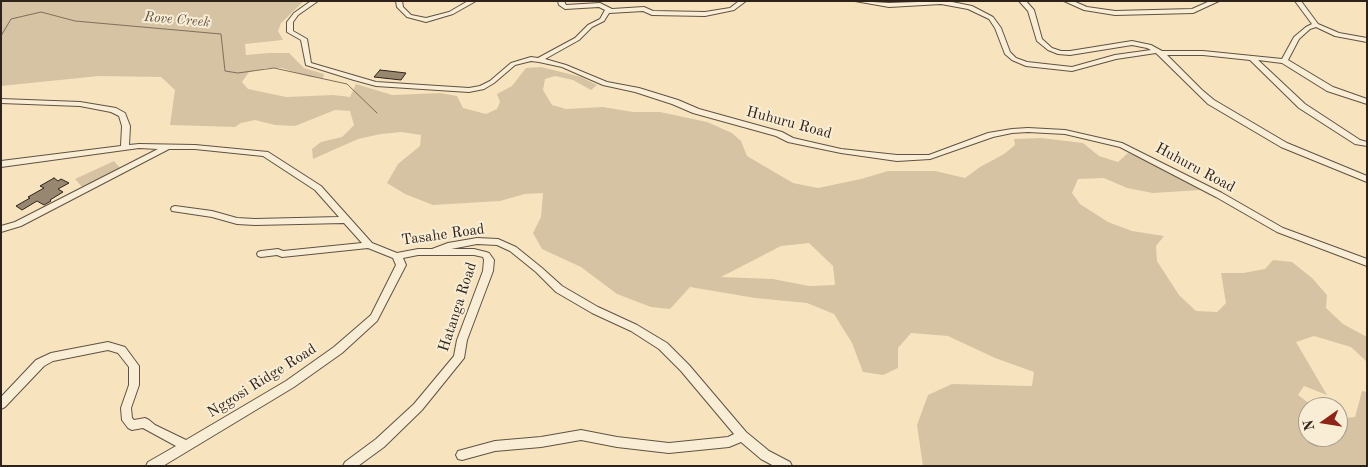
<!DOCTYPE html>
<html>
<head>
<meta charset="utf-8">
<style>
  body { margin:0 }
  #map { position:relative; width:1368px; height:467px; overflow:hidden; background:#f7e4bf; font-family:"Old Standard TT",serif }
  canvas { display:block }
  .frame { position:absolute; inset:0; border:2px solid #2e221b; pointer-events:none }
  .north { position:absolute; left:1298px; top:397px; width:50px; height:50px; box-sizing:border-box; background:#faedd5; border:1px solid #a89c8b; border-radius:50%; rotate:257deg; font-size:14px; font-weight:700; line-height:20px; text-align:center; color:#2e221b }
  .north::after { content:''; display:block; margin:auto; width:18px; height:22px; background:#8f2418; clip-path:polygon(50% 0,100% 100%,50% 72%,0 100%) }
</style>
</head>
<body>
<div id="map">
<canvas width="1368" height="467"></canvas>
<div class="frame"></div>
<div class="north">N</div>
</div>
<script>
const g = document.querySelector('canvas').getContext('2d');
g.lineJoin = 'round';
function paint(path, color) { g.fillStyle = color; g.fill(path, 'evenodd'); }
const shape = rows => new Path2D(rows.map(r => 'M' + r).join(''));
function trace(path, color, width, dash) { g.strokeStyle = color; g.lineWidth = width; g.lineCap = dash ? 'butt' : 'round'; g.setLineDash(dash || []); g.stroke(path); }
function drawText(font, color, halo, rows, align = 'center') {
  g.font = font + ' "Old Standard TT",serif'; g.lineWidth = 4; g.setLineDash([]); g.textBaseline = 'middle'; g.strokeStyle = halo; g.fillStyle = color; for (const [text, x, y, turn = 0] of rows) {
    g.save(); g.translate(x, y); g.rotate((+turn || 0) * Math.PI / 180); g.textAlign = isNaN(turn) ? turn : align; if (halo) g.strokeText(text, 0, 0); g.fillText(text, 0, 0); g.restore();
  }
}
paint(shape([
  [1,1,304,1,281,23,278,31,283,40,245,44,246,55,269,53,289,53,304,68,324,74,323,78,310,77,282,68,266,68,249,72,242,82,248,89,286,97,333,95,350,97,356,84,392,95,440,93,457,96,463,108,486,114,497,109,500,102,497,94,512,86,526,68,541,67,581,77,597,85,591,90,573,80,555,76,545,79,543,90,552,105,566,109,603,107,633,112,660,112,707,122,732,133,741,141,747,156,793,183,818,188,861,179,888,171,935,171,965,178,980,167,1004,154,1015,145,1014,139,1041,138,1083,143,1099,156,1118,162,1128,153,1153,162,1201,190,1153,193,1127,188,1104,178,1078,179,1072,193,1080,204,1108,222,1132,231,1164,236,1156,246,1157,261,1179,295,1196,311,1217,312,1226,303,1221,273,1243,273,1265,269,1273,260,1292,262,1312,278,1327,295,1326,308,1343,324,1367,337,1367,362,1351,347,1314,336,1296,342,1327,395,1304,386,1298,395,1314,407,1308,407,1308,437,1338,437,1338,419,1355,417,1362,391,1367,392,1367,466,923,466,917,425,928,395,952,384,1032,386,1034,372,995,358,948,336,911,333,898,348,898,368,883,375,863,372,852,343,834,314,807,303,755,298,690,287,670,309,651,307,617,294,581,267,542,249,533,233,541,217,543,193,525,194,500,201,433,205,405,194,387,183,398,164,420,146,421,135,402,132,381,134,358,139,313,159,312,149,321,142,342,137,354,125,350,111,335,110,295,126,275,125,255,120,241,123,235,127,170,125,175,90,161,77,99,76,1,86],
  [809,243,833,266,835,285,809,286,773,279,721,277,781,246],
  [114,161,121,169,82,187,75,179]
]), '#d5c3a3');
trace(shape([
  [1,36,11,19,41,12,75,21,221,34,225,71,238,73,274,68,347,84,377,113]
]), '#7e6f5c', 1);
const building = shape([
  [380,70,406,73,401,80,374,77,380,70],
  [54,178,58,181,61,179,69,183,58,189,63,192,50,200,51,201,44,205,37,201,22,210,16,206,30,198,28,197,44,188,40,186,54,178]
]);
paint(building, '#978770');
trace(building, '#2e221b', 1);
const minor = shape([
  [311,1,318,1,298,15,293,22,293,31,307,39,311,63,376,82,469,88,480,86,490,81,511,63,531,57,538,58,575,38,588,25,600,19,605,10,599,7,565,9,559,5,558,1,564,1,566,5,600,3,612,9,644,7,653,11,705,12,730,8,739,1,746,1,734,10,705,16,652,15,643,11,609,13,604,21,592,27,579,40,545,59,566,65,607,82,639,88,678,100,699,109,782,132,793,138,841,149,897,155,929,155,988,133,1012,129,1028,128,1065,130,1122,143,1222,193,1283,228,1367,259,1367,266,1277,232,1216,197,1120,147,1065,134,1028,132,1012,133,993,137,930,159,897,161,841,153,788,142,776,136,693,113,672,104,635,92,603,85,562,67,539,62,531,61,515,65,494,83,484,89,469,92,376,86,354,80,306,65,301,40,287,32,287,22,294,13,311,1],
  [396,1,402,1,403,7,411,15,426,18,449,12,468,1,476,1,453,14,426,22,407,17,397,7,396,1],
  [855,1,889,3,947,1,972,6,993,17,1001,28,1010,52,1016,58,1027,62,1072,67,1115,55,1151,50,1147,48,1132,45,1070,55,1058,54,1048,50,1037,41,1028,11,1019,1,1026,1,1034,10,1042,39,1052,48,1061,51,1070,51,1132,41,1151,45,1162,51,1203,51,1282,59,1294,37,1306,27,1312,24,1295,1,1301,1,1318,24,1339,33,1367,38,1367,42,1335,36,1316,27,1310,29,1299,39,1288,60,1333,87,1367,99,1367,104,1327,91,1282,63,1258,60,1305,104,1360,140,1367,142,1367,146,1355,144,1299,108,1250,60,1203,55,1167,55,1202,90,1214,100,1287,143,1367,176,1367,182,1281,147,1208,104,1156,53,1116,59,1072,71,1026,66,1012,60,1005,54,995,28,989,19,968,9,941,4,889,7,855,1],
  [1064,1,1073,1,1087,7,1115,11,1192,9,1210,1,1219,1,1193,13,1115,15,1084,10,1064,1],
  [1,99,80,102,116,108,125,113,130,126,129,145,139,144,195,145,268,152,321,186,372,243,397,253,418,249,432,249,448,243,477,238,498,239,516,247,542,268,562,286,598,307,637,325,667,343,689,365,746,432,769,451,790,462,792,466,774,466,761,459,741,442,729,447,669,453,617,447,581,440,541,447,495,451,462,460,458,459,456,455,458,451,495,441,541,437,581,430,617,437,669,443,728,437,734,434,681,371,659,349,631,331,592,313,556,292,536,272,510,251,497,245,477,244,451,249,474,249,486,252,489,253,494,260,493,271,467,340,464,358,422,410,384,447,358,466,343,466,345,462,376,439,414,404,454,356,457,340,483,271,484,260,483,257,474,255,418,255,403,258,406,265,377,321,342,353,294,387,163,466,146,466,148,462,176,446,143,428,132,430,128,428,122,420,121,408,129,385,129,367,118,353,108,350,53,361,44,366,5,407,1,409,1,397,36,360,51,353,108,342,125,347,139,366,139,385,131,408,132,418,134,420,145,418,149,420,155,425,186,440,286,381,334,347,371,315,396,265,393,258,368,248,282,257,277,255,261,257,258,256,257,254,258,252,261,251,278,249,283,251,362,243,344,223,255,225,237,224,212,217,172,211,171,209,172,207,175,206,212,211,237,218,255,219,339,217,315,190,263,156,195,149,169,149,21,226,1,232,1,226,15,222,158,149,139,148,1,167,1,161,121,146,122,126,119,116,111,112,80,106,1,103,1,99]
]);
trace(minor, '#605244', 2);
paint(minor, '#faedd5');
drawText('italic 14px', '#5d4f41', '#faedd5', [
  ["Rove Creek",177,20,5]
]);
drawText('15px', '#2e221b', '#faedd5', [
  ["Huhuru Road",789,123,15],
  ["Huhuru Road",1195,168,28],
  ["Tasahe Road",443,235,-8],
  ["Hatanga Road",458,307,-72],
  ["Nggosi Ridge Road",262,381,-32]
]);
</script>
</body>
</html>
